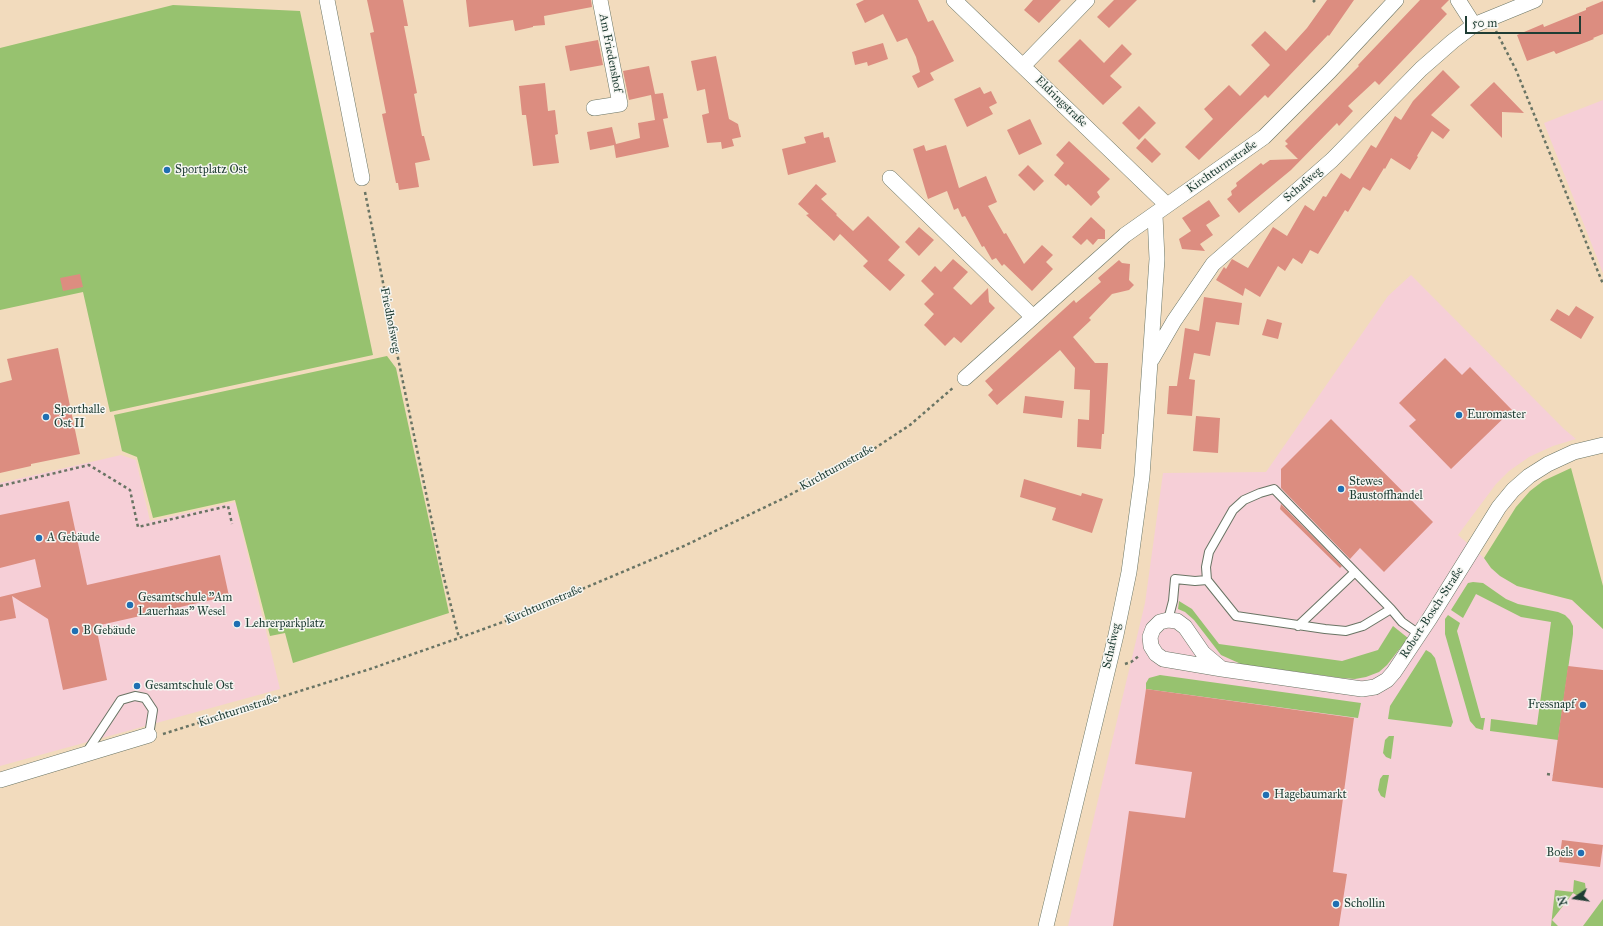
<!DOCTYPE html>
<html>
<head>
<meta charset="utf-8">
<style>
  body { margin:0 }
  #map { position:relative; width:1603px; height:926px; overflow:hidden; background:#f2dbbd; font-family:"IM FELL Great Primer",serif }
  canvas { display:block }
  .north { position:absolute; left:1555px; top:878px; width:40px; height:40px; -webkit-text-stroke:3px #f6f6f2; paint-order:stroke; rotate:257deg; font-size:11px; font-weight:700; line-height:16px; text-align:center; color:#1f3d34 }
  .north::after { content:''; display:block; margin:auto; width:14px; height:18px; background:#1f3d34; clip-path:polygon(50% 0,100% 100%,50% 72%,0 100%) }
  .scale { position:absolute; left:1465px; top:16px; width:116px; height:18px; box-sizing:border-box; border:2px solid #1f3d34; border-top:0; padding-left:5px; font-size:12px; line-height:14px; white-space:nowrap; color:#1f3d34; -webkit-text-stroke:3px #f6f6f2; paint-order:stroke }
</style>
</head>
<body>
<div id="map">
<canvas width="1603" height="926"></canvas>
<div class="north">N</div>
<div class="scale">50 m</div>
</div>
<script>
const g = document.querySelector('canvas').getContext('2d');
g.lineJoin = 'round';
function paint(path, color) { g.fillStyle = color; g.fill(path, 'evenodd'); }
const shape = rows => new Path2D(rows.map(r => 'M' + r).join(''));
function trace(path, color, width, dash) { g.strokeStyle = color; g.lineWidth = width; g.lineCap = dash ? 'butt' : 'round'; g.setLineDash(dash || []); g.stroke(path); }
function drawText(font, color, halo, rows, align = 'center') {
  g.font = font + ' "IM FELL Great Primer",serif'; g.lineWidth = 3; g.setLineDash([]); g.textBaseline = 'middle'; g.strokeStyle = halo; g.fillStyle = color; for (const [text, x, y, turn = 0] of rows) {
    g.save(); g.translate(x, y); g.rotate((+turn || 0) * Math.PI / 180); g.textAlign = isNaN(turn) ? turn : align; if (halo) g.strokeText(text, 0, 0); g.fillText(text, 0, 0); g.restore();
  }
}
paint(shape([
  [1603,100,1603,273,1544,123],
  [1411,275,1564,429,1576,439,1553,446,1529,457,1509,471,1496,484,1458,535,1484,558,1491,568,1517,586,1572,600,1603,629,1603,926,1068,926,1145,603,1163,473,1266,472,1388,296],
  [121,455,136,460,150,521,235,502,280,689,0,766,0,483]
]), '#f6cfd7');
paint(shape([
  [173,5,300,11,373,355,110,412,83,292,0,310,0,48],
  [387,356,396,368,449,613,293,663,285,633,270,636,235,500,153,518,137,457,122,451,114,415],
  [1571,468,1603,586,1603,629,1572,600,1517,586,1500,576,1491,568,1484,558,1516,507,1530,491,1543,481],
  [1473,582,1483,583,1506,599,1518,604,1558,612,1565,615,1570,620,1573,626,1573,634,1558,740,1490,731,1491,719,1537,725,1551,622,1521,617,1476,594,1463,618,1451,610,1468,583],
  [1179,601,1192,609,1219,644,1342,661,1378,650,1393,626,1408,638,1387,665,1379,672,1366,677,1355,679,1342,678,1241,664,1221,655,1194,620,1185,612,1178,609],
  [1448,615,1460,623,1457,631,1481,718,1485,718,1483,730,1476,728,1470,721,1445,634,1445,619],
  [1426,650,1431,653,1435,658,1453,722,1451,727,1388,719,1390,706],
  [1160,675,1361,703,1358,718,1146,689,1146,683,1149,678],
  [1389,736,1394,736,1391,759,1386,757,1383,753,1385,740],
  [1383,775,1389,775,1385,798,1381,796,1378,790,1380,779],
  [1574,880,1585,883,1586,891,1581,898,1573,893,1552,920,1558,926,1551,926,1555,890,1573,892],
  [1603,899,1603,926,1583,926]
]), '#97c26f');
paint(shape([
  [367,0,403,0,408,26,404,26,417,93,414,94,422,136,424,136,430,160,415,163,419,187,399,190,398,183,396,183,382,114,386,113,370,33,374,32],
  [466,0,591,0,592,7,544,16,545,25,533,26,533,27,515,31,513,20,469,27],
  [864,0,918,0,928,22,933,20,954,61,930,73,934,80,918,88,912,76,920,72,916,57,907,38,897,42,883,14,865,23,856,4],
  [1033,0,1061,0,1039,23,1024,10],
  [1114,0,1137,0,1109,28,1097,17],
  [1327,0,1354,0,1329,36,1328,35,1268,98,1265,95,1199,160,1185,147,1213,119,1204,109,1229,85,1240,96,1270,65,1251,45,1265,31,1286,51,1307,28],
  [1420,0,1449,0,1441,8,1447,14,1379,85,1375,81,1348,106,1353,111,1339,126,1337,123,1291,170,1239,213,1227,199,1232,195,1231,191,1237,186,1236,183,1261,163,1263,165,1270,160,1298,159,1285,146,1288,144,1285,141,1359,66,1358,65],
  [1603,1,1603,34,1593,38,1594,39,1556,54,1554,51,1527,61,1517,35,1543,24,1544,27,1586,10,1586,8],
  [1080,39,1104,63,1122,44,1132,54,1110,76,1122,87,1103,105,1058,61],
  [598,40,603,65,570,71,565,46],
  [883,43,888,59,868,66,867,62,855,65,852,52],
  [716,56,729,119,738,124,741,137,732,139,734,146,722,149,721,142,707,143,702,115,709,113,705,89,697,91,691,61],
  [649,66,655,94,663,93,668,118,663,119,669,147,616,158,614,145,590,150,587,132,612,127,616,144,640,138,638,123,655,120,651,95,629,100,623,71],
  [1443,70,1460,87,1431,115,1450,130,1443,139,1432,131,1417,156,1418,157,1410,170,1391,158,1385,169,1384,168,1370,191,1363,187,1348,212,1345,210,1318,254,1310,250,1302,264,1293,258,1285,271,1278,266,1260,297,1245,288,1243,296,1216,280,1224,267,1226,269,1232,259,1248,268,1273,227,1287,236,1305,205,1314,211,1323,196,1326,197,1341,173,1350,179,1371,145,1376,148,1395,116,1401,120,1413,101],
  [1494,82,1524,113,1502,112,1502,138,1470,105],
  [545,83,548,111,555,110,558,134,555,135,559,163,533,166,526,115,522,115,519,86],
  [980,87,984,94,991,91,997,103,989,107,993,114,967,127,954,99],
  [1139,106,1156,123,1139,140,1122,123],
  [1030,119,1042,144,1019,155,1007,130],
  [823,132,824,138,829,137,836,162,788,175,782,149,806,143,804,137],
  [1145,138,1161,154,1152,163,1136,148],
  [1069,141,1110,179,1097,192,1100,197,1091,206,1068,184,1066,186,1054,175,1064,163,1056,155],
  [924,145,926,151,946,145,959,188,986,176,997,202,988,206,1004,234,1006,233,1024,264,1042,245,1053,255,1046,262,1053,269,1032,291,1004,264,1002,266,996,258,992,260,984,246,982,247,965,216,962,217,958,208,954,210,947,191,928,199,913,149],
  [1028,165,1044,181,1034,191,1018,175],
  [816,184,827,194,821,199,837,214,836,215,853,231,868,216,900,247,888,260,905,275,890,291,863,266,868,261,840,234,834,241,806,215,809,214,798,204],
  [1209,200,1220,216,1206,225,1213,235,1200,244,1205,251,1182,249,1179,239,1191,231,1182,218],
  [1091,217,1105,230,1105,239,1098,239,1093,245,1087,239,1081,245,1072,237],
  [919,227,934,240,919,256,905,242],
  [953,259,968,272,953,288,971,305,988,288,989,302,995,308,961,343,954,337,945,346,924,325,934,314,924,304,934,294,921,281,935,266,941,272],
  [1119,260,1122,263,1130,264,1129,280,1134,285,1129,290,1112,294,1089,318,1091,320,1073,337,1095,363,1108,363,1104,434,1102,434,1101,449,1077,447,1078,419,1089,420,1090,390,1074,389,1075,368,1060,350,997,405,988,395,993,390,985,381,1074,300,1076,303,1101,282,1098,278],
  [80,274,83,287,63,291,60,278],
  [1204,297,1242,303,1239,325,1216,322,1210,356,1194,353,1189,379,1195,380,1192,416,1167,414,1169,386,1177,386,1185,328,1199,331],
  [1576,306,1594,317,1581,339,1550,320,1557,309,1569,316],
  [1267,319,1282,323,1278,339,1262,335],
  [58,348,80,454,31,464,31,466,0,473,0,383,12,380,7,359],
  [1445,358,1462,375,1470,367,1512,410,1451,469,1409,426,1416,420,1399,403],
  [1025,396,1064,401,1062,418,1023,413],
  [1196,416,1220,418,1218,453,1193,451],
  [1331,419,1433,522,1384,572,1360,548,1350,559,1281,488,1281,469],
  [1024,479,1081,496,1082,493,1103,499,1092,533,1052,520,1056,508,1020,497],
  [69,501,87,585,220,555,229,596,96,626,107,680,63,690,48,619,12,596,16,618,0,621,0,597,41,587,35,559,0,568,0,515],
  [1281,504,1342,566,1340,568,1280,509],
  [1568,666,1603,670,1603,788,1552,781],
  [1146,689,1354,718,1333,872,1347,874,1339,926,1113,926,1129,811,1185,818,1192,772,1135,764],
  [1562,840,1603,845,1600,867,1559,862]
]), '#dc8d80');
const service = shape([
  [1207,580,1206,567,1209,552,1233,510,1244,500,1260,493,1274,489,1391,609],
  [1168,620,1173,601,1175,579,1195,581,1207,580,1236,616,1325,629,1346,631,1363,626,1391,609,1402,622,1419,634],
  [1298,626,1355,572],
  [86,753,121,700,135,696,145,698,153,710,149,735]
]);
const minor = shape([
  [327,0,362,178],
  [954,0,1167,205],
  [1458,0,1474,25],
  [1023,66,1087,0],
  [594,108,620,104,600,0],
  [890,178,1033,317],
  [1152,359,1174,321,1213,264,1332,160,1421,69,1453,41,1474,25,1535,0],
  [965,378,1125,235,1264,137,1330,71,1396,0],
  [1222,669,1203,653,1185,627,1177,621,1168,620,1160,622,1153,629,1150,637,1151,646,1156,654,1163,659,1222,669,1362,689,1375,687,1387,680,1394,672,1430,618,1499,507,1513,490,1529,476,1548,464,1574,452,1603,445],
  [0,780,149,735],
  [1046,926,1116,635,1129,572,1142,476,1150,362,1157,259,1155,215]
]);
trace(service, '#697464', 10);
trace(minor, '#697464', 16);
trace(shape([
  [1313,2,1315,0],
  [1496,31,1516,70,1603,284],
  [365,192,399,363,442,570,459,638],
  [0,486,89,465,130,490,138,527,228,506,232,524],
  [1125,664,1131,662,1139,656],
  [163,734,370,669,459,638,511,619,684,546,782,499,866,454,910,425,954,387],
  [1547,774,1553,775]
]), '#697464', 2.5, [3, 3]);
trace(service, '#fff', 8);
trace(minor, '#fff', 15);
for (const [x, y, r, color] of [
  [167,170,4,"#1f6fb2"],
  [1459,415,4,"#1f6fb2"],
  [46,417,4,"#1f6fb2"],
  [1341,489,4,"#1f6fb2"],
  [39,538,4,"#1f6fb2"],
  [130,605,4,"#1f6fb2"],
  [237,624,4,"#1f6fb2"],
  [75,631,4,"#1f6fb2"],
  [137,686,4,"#1f6fb2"],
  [1583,705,4,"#1f6fb2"],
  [1266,795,4,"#1f6fb2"],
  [1581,853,4,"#1f6fb2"],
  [1336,904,4,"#1f6fb2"]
]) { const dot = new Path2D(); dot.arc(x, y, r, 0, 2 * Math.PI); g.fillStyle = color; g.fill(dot); trace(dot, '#f6f6f2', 1.5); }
drawText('12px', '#1f3d34', '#f6f6f2', [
  ["Am Friedenshof",610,53,79],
  ["Eldringstraße",1061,102,44],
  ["Kirchturmstraße",1222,167,-35],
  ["Schafweg",1303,185,-41],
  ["Friedhofsweg",390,320,79],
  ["Kirchturmstraße",837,468,-29],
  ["Kirchturmstraße",544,605,-23],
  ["Robert-Bosch-Straße",1432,613,-57],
  ["Schafweg",1112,646,-77],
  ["Kirchturmstraße",238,711,-18]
]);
drawText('12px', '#1f3d34', '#f6f6f2', [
  ["Sportplatz Ost",175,170],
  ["Sporthalle",54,410],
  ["Ost II",54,424],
  ["Euromaster",1467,415],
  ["Stewes",1349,482],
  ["Baustoffhandel",1349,496],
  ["A Gebäude",47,538],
  ["Gesamtschule \"Am",138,598],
  ["Lauerhaas\" Wesel",138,612],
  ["Lehrerparkplatz",245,624],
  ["B Gebäude",83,631],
  ["Gesamtschule Ost",145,686],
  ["Fressnapf",1575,705,"right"],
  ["Hagebaumarkt",1274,795],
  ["Boels",1573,853,"right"],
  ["Schollin",1344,904]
], 'left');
</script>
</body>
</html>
